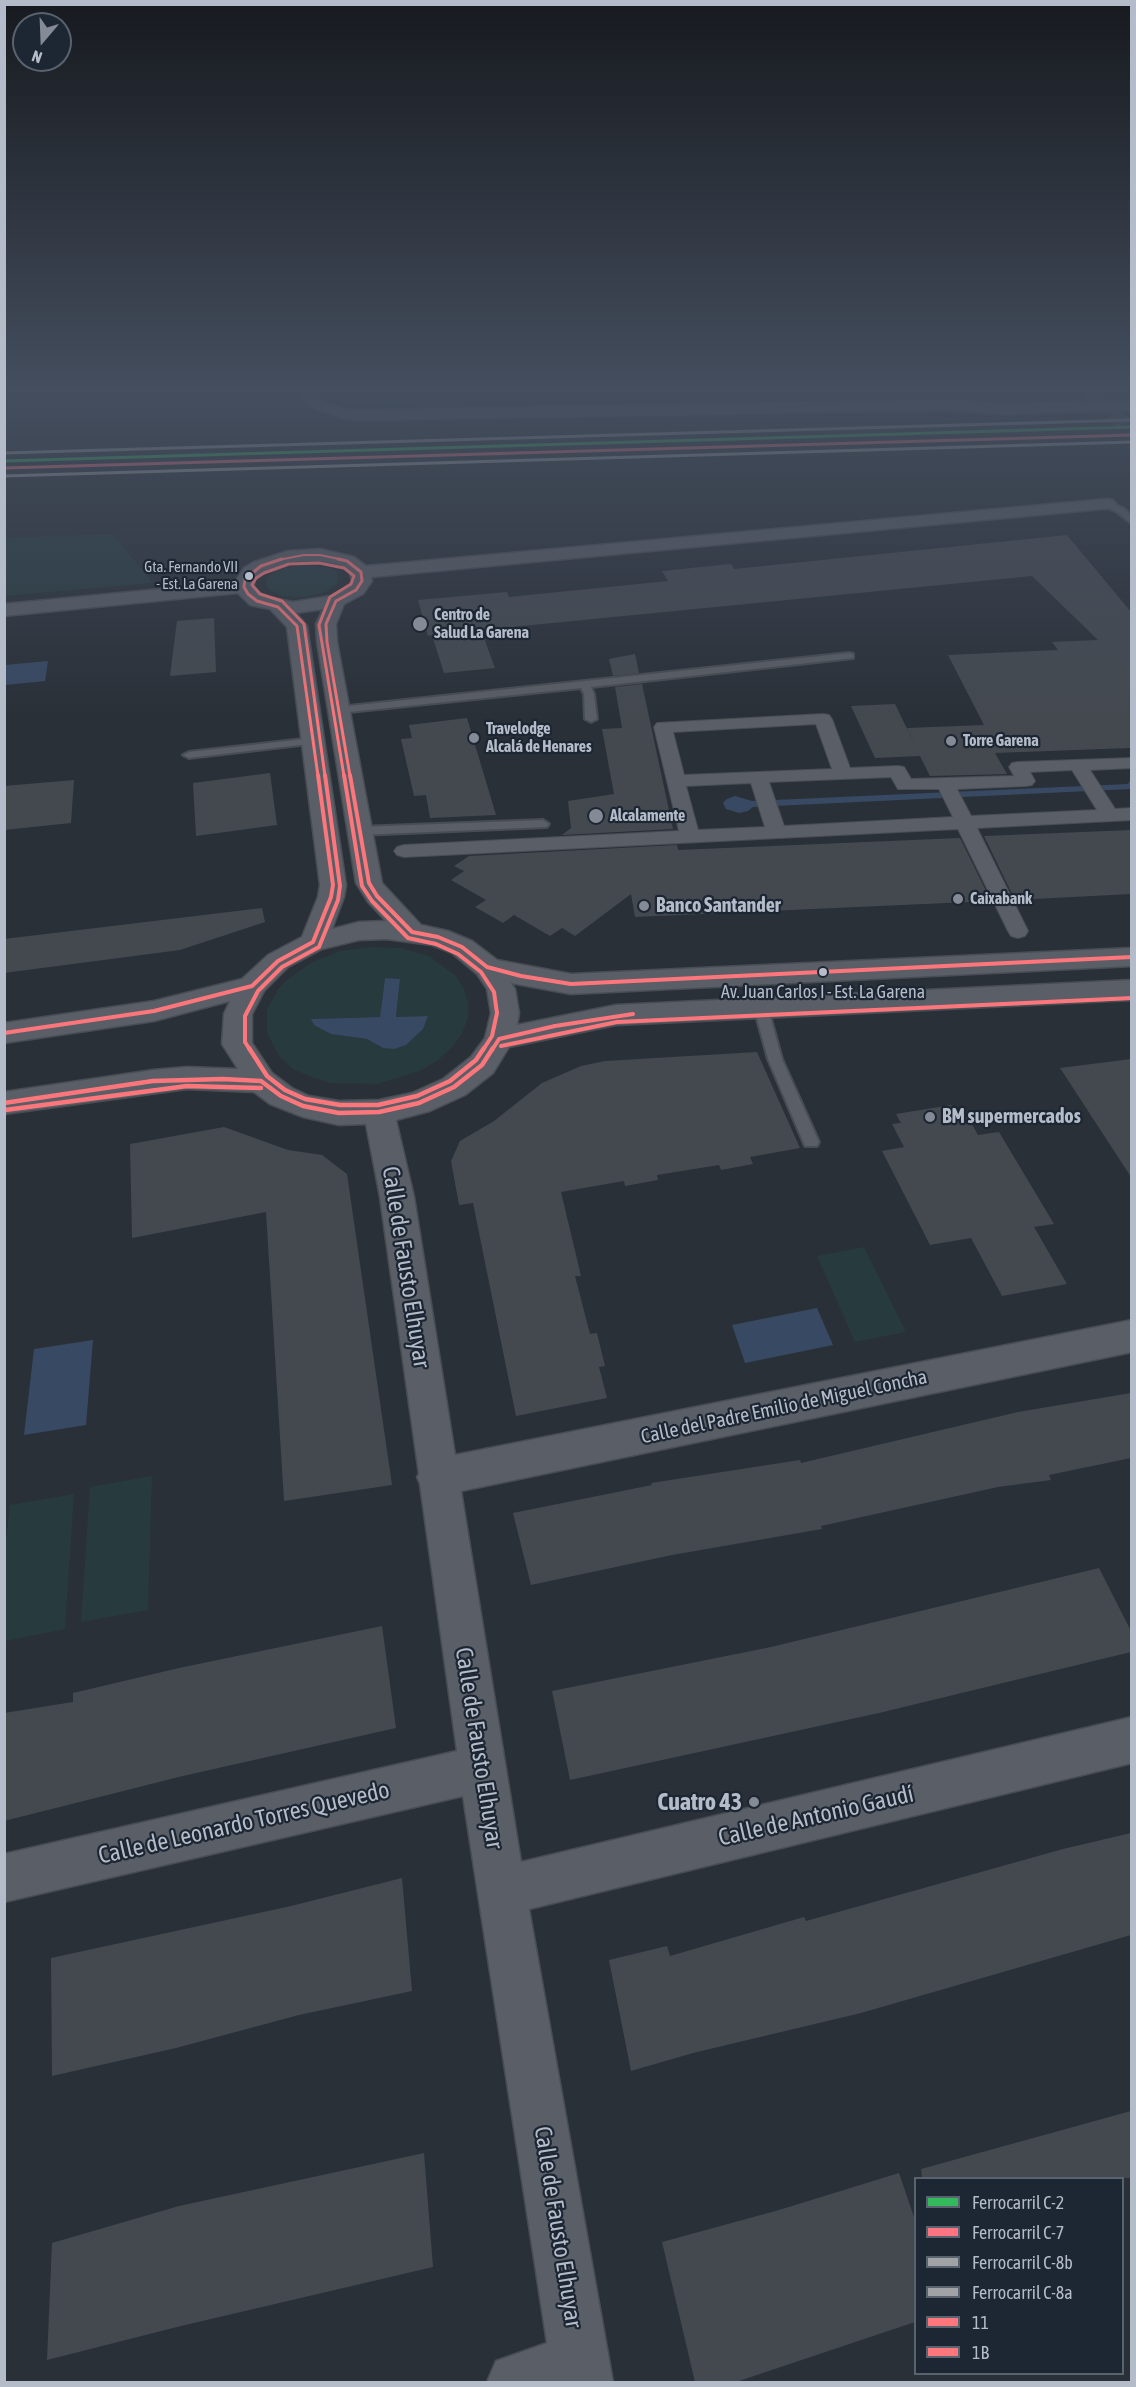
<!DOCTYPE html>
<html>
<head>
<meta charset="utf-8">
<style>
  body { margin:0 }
  #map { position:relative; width:1136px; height:2387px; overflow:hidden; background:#2a3038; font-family:"Asap Condensed",sans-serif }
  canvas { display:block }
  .frame { position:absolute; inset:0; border:6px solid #b4bcc9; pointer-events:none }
  .legend { position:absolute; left:914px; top:2177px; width:210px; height:198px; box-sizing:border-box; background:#1d2633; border:2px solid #59626f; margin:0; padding:8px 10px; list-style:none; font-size:18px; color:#b4bcc9 }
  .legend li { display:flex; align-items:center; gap:12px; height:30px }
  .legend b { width:30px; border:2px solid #59626f }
  .north { position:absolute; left:12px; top:12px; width:60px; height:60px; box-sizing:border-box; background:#1d2633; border:2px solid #59626f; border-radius:50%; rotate:199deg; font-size:16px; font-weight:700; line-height:24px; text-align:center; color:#b4bcc9 }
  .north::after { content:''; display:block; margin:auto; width:21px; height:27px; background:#848b96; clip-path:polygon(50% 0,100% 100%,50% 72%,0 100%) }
</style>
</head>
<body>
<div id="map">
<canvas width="1136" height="2387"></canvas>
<div class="frame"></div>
<ul class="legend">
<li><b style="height:8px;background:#33b95b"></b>Ferrocarril C-2</li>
<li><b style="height:8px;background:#fc7381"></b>Ferrocarril C-7</li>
<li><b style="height:8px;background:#a1a2a5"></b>Ferrocarril C-8b</li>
<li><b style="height:8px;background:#a1a2a5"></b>Ferrocarril C-8a</li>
<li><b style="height:8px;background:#fd767b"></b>11</li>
<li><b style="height:8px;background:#fd767b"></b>1B</li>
</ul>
<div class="north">N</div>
</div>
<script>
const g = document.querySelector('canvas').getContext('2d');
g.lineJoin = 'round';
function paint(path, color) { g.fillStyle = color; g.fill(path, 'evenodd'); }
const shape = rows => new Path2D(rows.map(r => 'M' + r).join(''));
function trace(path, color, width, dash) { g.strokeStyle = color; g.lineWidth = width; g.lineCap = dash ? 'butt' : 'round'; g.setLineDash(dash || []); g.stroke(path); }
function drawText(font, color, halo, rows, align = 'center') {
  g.font = font + ' "Asap Condensed",sans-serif'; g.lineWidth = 4.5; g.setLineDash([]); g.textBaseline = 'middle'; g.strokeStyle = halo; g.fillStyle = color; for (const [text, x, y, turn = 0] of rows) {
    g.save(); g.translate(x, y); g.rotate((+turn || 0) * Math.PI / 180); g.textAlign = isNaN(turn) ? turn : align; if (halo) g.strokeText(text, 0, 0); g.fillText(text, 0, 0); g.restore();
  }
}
paint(shape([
  [330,389,462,389,462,407,374,408,355,406,343,402,334,395],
  [113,534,153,583,5,596,5,538],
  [305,564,331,568,337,572,338,583,326,592,303,597,281,596,267,588,266,579,276,570],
  [371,947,401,948,429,956,456,976,464,989,468,1003,468,1018,462,1033,452,1047,438,1060,420,1071,377,1084,331,1083,311,1077,293,1069,280,1057,267,1033,267,1010,278,989,288,979,311,963,340,951],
  [385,978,400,979,396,1017,427,1016,383,1048,367,1039,344,1034,311,1019,380,1017],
  [864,1247,906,1332,855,1342,817,1256],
  [152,1476,148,1610,81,1622,90,1487],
  [74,1494,65,1629,5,1641,4,1560,10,1505]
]), '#273a3e');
paint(shape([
  [48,661,45,681,5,685,5,665],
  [1131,779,1131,789,753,807,748,811,739,813,726,809,723,803,727,799,735,796,752,801,1128,784],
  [385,978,400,979,396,1017,428,1016,423,1029,406,1045,394,1049,383,1048,367,1039,331,1034,314,1025,311,1019,380,1017],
  [817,1308,833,1345,745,1363,732,1325],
  [93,1340,86,1425,24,1435,34,1349]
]), '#384963');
paint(shape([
  [1067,535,1131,612,1131,748,995,753,1007,774,930,776,920,756,875,758,851,706,895,704,918,751,907,728,984,725,948,655,1058,650,1052,642,1098,640,1032,576,481,630,495,668,444,673,432,635,428,636,418,600,507,592,509,597,668,581,662,571,731,564,734,569],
  [214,618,216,672,170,676,177,621],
  [635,654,639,673,613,676,609,659],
  [642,684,673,829,562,835,571,828,568,801,614,794,602,729,622,728,615,687],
  [467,718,496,815,430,818,426,795,414,796,401,739,412,738,409,725],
  [270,773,277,825,196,836,193,783],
  [74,780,71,823,4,830,4,786],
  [1131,830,1131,894,1015,900,984,836],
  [960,838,991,901,635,917,631,894,575,936,562,928,550,936,514,915,503,923,475,907,486,900,451,880,464,871,454,866,469,856,677,845,678,850],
  [262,908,265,922,180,950,4,973,4,939],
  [757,1052,800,1148,750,1157,753,1164,721,1170,719,1165,657,1175,658,1180,625,1186,624,1181,561,1192,581,1276,575,1276,590,1334,597,1333,605,1366,599,1367,607,1398,516,1416,473,1203,459,1205,451,1161,460,1141,494,1121,542,1083,581,1066,605,1061],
  [1131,1059,1131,1177,1060,1068],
  [951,1105,956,1114,965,1112,978,1135,999,1132,1054,1224,1034,1227,1067,1284,1002,1296,971,1238,930,1245,882,1151,904,1147,892,1124,901,1123,896,1114],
  [224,1127,288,1150,322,1155,347,1174,392,1485,284,1501,266,1212,132,1238,130,1144],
  [1131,1393,1131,1458,1049,1475,1051,1480,998,1487,821,1526,822,1529,672,1555,531,1585,513,1513,652,1485,651,1483,800,1460,801,1463,1018,1412],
  [1099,1568,1131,1631,1131,1652,879,1713,570,1780,552,1691,771,1647],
  [382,1626,396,1728,183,1776,4,1821,4,1713,73,1702,73,1693,179,1668],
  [1131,1833,1131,1935,861,2013,693,2053,631,2071,609,1960,667,1946,670,1956,804,1917,806,1921,1063,1849],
  [402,1878,412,1991,299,2015,176,2048,52,2076,51,1958,291,1906],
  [1131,2111,1131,2178,922,2178,921,2169],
  [424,2153,433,2267,181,2326,47,2360,52,2243,179,2206],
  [899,2173,915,2220,915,2322,736,2382,695,2382,662,2242,779,2210]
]), '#444950');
trace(shape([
  [1096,397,1132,432]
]), '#3f454e', 16, [16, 8]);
const service = shape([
  [1107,501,1123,508,1132,516,1132,524,1117,512,1104,506,1103,504,1107,501],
  [849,653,853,654,853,658,591,687,594,694,597,719,591,722,585,719,584,694,581,688,339,713,334,710,339,707,849,653],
  [313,738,319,741,317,743,189,758,183,755,189,752,313,738],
  [543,820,549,824,547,827,359,835,353,831,359,827,543,820],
  [761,1003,768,1008,782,1059,819,1142,817,1146,805,1146,768,1059,754,1008,761,1003]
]);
const pedestrian = shape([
  [823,714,829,715,832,719,850,768,898,766,904,767,911,779,1014,776,1009,767,1012,763,1018,762,1132,758,1132,768,1090,770,1115,809,1132,808,1132,820,977,828,1028,931,1025,936,1018,938,1011,936,1008,931,958,829,404,857,397,855,394,851,397,847,404,845,679,831,654,727,657,723,823,714],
  [816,724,832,769,684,775,673,732,816,724],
  [1072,770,1097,810,971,816,957,789,1026,786,1032,785,1035,781,1030,772,1072,770],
  [891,777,898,789,939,789,953,817,784,826,769,782,891,777],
  [751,783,765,827,698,830,686,786,751,783]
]);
const minor = shape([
  [299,389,313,389,323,402,344,409,360,410,951,400,1002,404,1132,401,1132,410,1002,414,951,410,360,420,342,418,313,408,307,403,299,389],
  [1107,499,1113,500,1116,504,1113,508,371,577,372,581,363,594,344,604,336,624,337,642,382,883,421,925,448,931,472,941,497,960,571,974,1132,948,1132,966,571,994,511,983,515,989,519,1013,517,1025,616,1005,1132,980,1132,1000,616,1025,509,1047,493,1073,465,1095,430,1111,396,1120,414,1197,455,1455,1132,1320,1132,1352,461,1491,521,1862,1132,1717,1132,1763,529,1909,613,2382,487,2382,496,2361,547,2343,463,1796,4,1902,4,1854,457,1751,420,1484,417,1477,419,1474,380,1197,366,1124,339,1125,303,1117,270,1104,254,1092,187,1089,4,1114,4,1092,153,1070,187,1067,238,1069,222,1044,224,1014,230,1001,154,1021,4,1043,4,1023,154,1001,242,979,268,955,302,937,318,897,320,885,287,627,270,609,250,605,238,593,4,616,4,604,235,582,244,568,254,562,288,551,320,549,354,557,366,566,1107,499],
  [320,561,341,565,349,570,352,581,349,586,331,596,293,602,263,596,254,587,254,580,268,570,290,562,320,561],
  [323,609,316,624,317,642,356,883,368,902,386,921,359,922,332,929,344,897,346,885,307,626,296,613,323,609],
  [386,939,432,945,452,953,477,974,487,989,491,1013,485,1038,471,1057,443,1079,412,1093,379,1100,339,1101,309,1096,292,1088,272,1073,252,1043,252,1014,264,991,288,967,322,949,359,940,386,939]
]);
const tertiary = shape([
  [1082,389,1097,389,1103,397,1101,400,1091,400,1082,389]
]);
trace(service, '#484c53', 4);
trace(pedestrian, '#484c53', 2);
trace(minor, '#484c53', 3);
trace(tertiary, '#484c53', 3);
paint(service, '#5a5e66');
paint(pedestrian, '#5a5e66');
paint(minor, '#5a5e66');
paint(tertiary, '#5a5e66');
trace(shape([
  [278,560,304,555,320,555,344,560]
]), '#fd767b', 2);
trace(shape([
  [282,559,261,566,245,579,244,587,248,594,257,601,278,607,297,626,318,776],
  [338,559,347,561,361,572,362,581,356,590,336,601,326,624,327,642,350,776]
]), '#fd767b', 3);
trace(shape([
  [350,775,369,883,377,896,412,932,438,937,462,947,487,967,521,976,571,984,1132,957],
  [4,1033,154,1011,252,986,278,961,313,942,331,897,333,885,318,775],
  [492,1050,499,1039,555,1026,633,1014]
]), '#fd767b', 4);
trace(shape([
  [4,1103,153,1081,223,1079,261,1081,281,1096,303,1106,339,1113,379,1112,419,1103,454,1087,482,1065,493,1048]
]), '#fd767b', 4.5);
trace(shape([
  [325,776,304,624,282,601,260,594,252,585,256,578,264,573,289,564,319,563,344,568,354,576,351,584,330,597,319,625,344,776]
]), '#fd767b', 3);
trace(shape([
  [344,775,362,886,372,901,408,938,436,944,458,954,481,972,494,992,497,1013,492,1036,483,1050],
  [501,1046,617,1022,1132,998],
  [250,1050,245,1042,245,1016,258,991,282,967,319,947,338,900,340,886,325,775]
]), '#fd767b', 4);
trace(shape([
  [249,1048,267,1076,285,1090,305,1099,340,1105,378,1105,417,1096,450,1081,476,1060,484,1048],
  [5,1110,187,1086,261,1088]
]), '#fd767b', 4.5);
trace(shape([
  [4,461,1132,427]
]), '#33b95b', 3);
trace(shape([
  [4,468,1132,435]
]), '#fc7381', 3);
trace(shape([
  [4,453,1132,420]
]), '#a1a2a5', 3);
trace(shape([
  [4,476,1132,442]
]), '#a1a2a5', 3);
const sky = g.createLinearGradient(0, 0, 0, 723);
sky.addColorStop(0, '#171a1f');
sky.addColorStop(0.54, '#444e5e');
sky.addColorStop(1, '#444e5e00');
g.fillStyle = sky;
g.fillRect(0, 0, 1136, 723);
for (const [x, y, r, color] of [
  [249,576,5,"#b4bcc9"],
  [420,624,8,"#848b96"],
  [474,738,6,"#848b96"],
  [951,741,6,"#848b96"],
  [596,816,8,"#848b96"],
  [958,899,6,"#848b96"],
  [644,906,6,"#848b96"],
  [823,972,5,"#b4bcc9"],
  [930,1117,6,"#848b96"],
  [754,1802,6,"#848b96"]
]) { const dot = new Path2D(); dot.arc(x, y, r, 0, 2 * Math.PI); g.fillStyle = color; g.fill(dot); trace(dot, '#1d2633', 2); }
drawText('15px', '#b4bcc9', '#1d2633', [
  ["Gta. Fernando VII",238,567],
  ["- Est. La Garena",238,584]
], 'right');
drawText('bold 16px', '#b4bcc9', '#1d2633', [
  ["Centro de",434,615],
  ["Salud La Garena",434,633],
  ["Travelodge",486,729],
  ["Alcalá de Henares",486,747],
  ["Torre Garena",963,741],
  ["Alcalamente",610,816],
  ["Caixabank",970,899]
], 'left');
drawText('18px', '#b4bcc9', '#1d2633', [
  ["Av. Juan Carlos I - Est. La Garena",823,992]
]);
drawText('bold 20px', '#b4bcc9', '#1d2633', [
  ["Banco Santander",656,906],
  ["BM supermercados",942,1117]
], 'left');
drawText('20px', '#b4bcc9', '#1d2633', [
  ["Calle del Padre Emilio de Miguel Concha",784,1407,-12]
]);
drawText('24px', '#b4bcc9', '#1d2633', [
  ["Calle de Fausto Elhuyar",406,1267,81],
  ["Calle de Fausto Elhuyar",479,1748,81],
  ["Calle de Antonio Gaudí",816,1816,-13],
  ["Calle de Leonardo Torres Quevedo",244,1823,-13],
  ["Calle de Fausto Elhuyar",558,2227,81]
]);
drawText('bold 24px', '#b4bcc9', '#1d2633', [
  ["Cuatro 43",742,1802]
], 'right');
</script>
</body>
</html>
